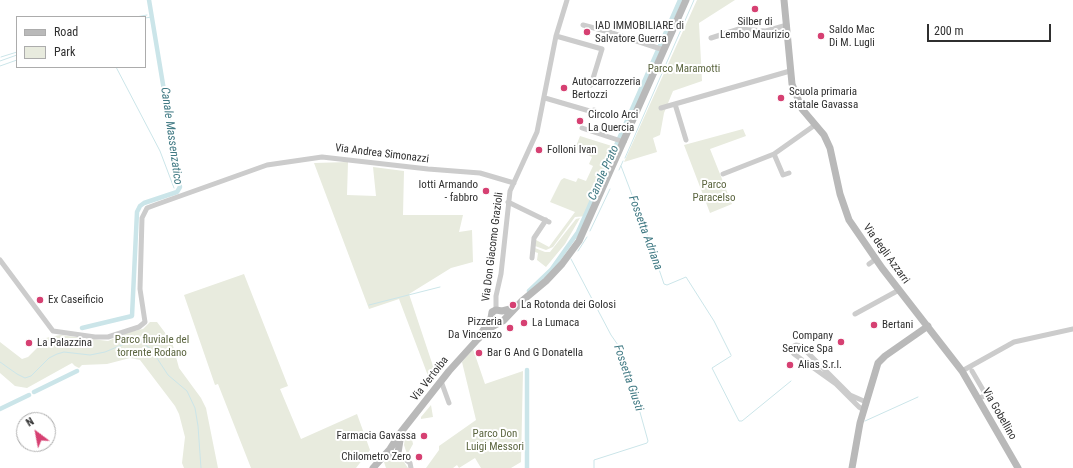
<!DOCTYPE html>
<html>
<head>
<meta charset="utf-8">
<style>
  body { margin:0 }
  #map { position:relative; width:1073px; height:468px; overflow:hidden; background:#fff; font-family:"Roboto Condensed",sans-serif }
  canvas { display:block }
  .legend { position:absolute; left:16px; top:16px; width:130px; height:52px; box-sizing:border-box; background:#fff; border:1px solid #acacac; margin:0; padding:5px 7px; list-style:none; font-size:12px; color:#2f2f2f }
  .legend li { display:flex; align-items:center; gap:8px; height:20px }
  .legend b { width:20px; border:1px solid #acacac }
  .north { position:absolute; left:16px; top:412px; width:40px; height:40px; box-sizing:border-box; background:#fff; border:1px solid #acacac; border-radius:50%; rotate:328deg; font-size:11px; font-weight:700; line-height:16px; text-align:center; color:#2f2f2f }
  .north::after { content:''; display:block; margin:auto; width:14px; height:18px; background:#d64072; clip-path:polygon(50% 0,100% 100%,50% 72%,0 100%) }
  .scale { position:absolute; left:927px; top:24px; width:124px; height:18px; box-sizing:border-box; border:2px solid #2f2f2f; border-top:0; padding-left:5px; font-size:12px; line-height:14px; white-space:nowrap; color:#2f2f2f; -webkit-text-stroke:3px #fff; paint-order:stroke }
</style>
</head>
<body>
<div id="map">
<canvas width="1073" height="468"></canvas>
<ul class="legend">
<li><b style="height:5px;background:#b9b9b9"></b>Road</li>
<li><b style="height:11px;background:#e8ebde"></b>Park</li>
</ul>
<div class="north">N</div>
<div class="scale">200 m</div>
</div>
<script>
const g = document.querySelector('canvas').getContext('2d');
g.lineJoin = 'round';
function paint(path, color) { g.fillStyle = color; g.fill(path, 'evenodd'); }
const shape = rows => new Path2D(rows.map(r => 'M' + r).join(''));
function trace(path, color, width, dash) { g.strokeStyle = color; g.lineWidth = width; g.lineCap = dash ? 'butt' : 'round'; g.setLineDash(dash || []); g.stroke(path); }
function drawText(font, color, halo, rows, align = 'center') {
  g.font = font + ' "Roboto Condensed",sans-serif'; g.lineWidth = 4; g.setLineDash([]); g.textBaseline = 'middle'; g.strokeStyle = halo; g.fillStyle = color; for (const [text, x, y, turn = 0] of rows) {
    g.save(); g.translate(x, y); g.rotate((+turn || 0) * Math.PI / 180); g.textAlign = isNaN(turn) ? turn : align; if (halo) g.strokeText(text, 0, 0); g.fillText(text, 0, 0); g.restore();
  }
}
paint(shape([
  [697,0,735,0,699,23,702,81,673,91,664,113,660,135,653,138,657,152,624,162],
  [743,129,746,136,710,149,732,204,710,213,684,145],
  [580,136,615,147,585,215,587,216,575,217,553,247,546,250,535,246,536,240,549,247,575,212,550,202,561,180,564,178,576,182,578,178,586,181,593,166,589,164,592,157,575,149],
  [348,162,347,195,376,196,373,167,404,171,403,215,463,215,459,232,472,230,473,262,451,268,409,294,436,375,430,381,399,299,369,309,314,163],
  [580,218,565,244,546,267,537,260,538,253,535,252,535,248,545,252,550,252,576,219],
  [244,274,288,386,280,389,301,439,357,414,370,450,356,468,251,468,218,384,215,385,184,295],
  [150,322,157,322,172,342,179,368,201,398,206,408,218,468,184,468,182,463,185,437,179,414,175,406,140,360,130,358,107,364,82,365,79,368,75,366,72,363,27,388,15,386,0,373,0,342,22,359,28,357,37,348,42,339,50,337,60,335,108,341,129,332,143,329],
  [473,349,485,384,523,371,521,462,511,468,481,468,475,458,459,468,457,465,453,468,426,468,439,450,439,446,476,420,462,362],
  [431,405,433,417,421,419,421,417],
  [410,430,413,444,408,453,410,455,408,457,404,445,405,438],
  [399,459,404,462,408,468,386,468,384,462,386,461]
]), '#e8ebde');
trace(shape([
  [136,17,147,15],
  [145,18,152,17],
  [1,57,17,52],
  [0,61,17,55],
  [0,66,17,60],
  [116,67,160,151,174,188],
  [625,158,694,0],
  [621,166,647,234,664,284,667,285,686,277,714,321,731,355],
  [619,170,623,161],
  [590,231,610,189],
  [578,251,587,237],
  [571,259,611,335,618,345,633,387,648,441,647,443,594,460,594,468],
  [369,305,440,287],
  [731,356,712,368,739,421,742,421,791,381],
  [0,362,17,374,25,378,31,376,49,358,57,354,64,352,90,355,105,352,129,342,140,341,151,349,168,375,187,391,195,408,198,426,201,468],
  [865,421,918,397]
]), '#cbe5e9', 1);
trace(shape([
  [529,291,551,270,578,232,680,0],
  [82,328,132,316,137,212,140,206,144,203,177,192,180,187,149,0],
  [527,370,527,468],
  [34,392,77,371],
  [0,409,29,395]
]), '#cbe5e9', 4.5);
trace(shape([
  [583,25,609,32],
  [609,35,609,32,664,50],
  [556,36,602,49,591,85],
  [711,38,739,29,766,31,787,25],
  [545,98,593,112,594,110],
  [675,104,686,140],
  [661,108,790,71],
  [582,128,624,142],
  [774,154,783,175,789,173],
  [723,174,774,154,815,125],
  [508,202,549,222],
  [532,258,534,238,546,220],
  [0,260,53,331,95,337,108,337,139,327,145,322,140,289,142,218,147,208,155,205,267,165,322,157,428,169,480,173,514,183],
  [869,264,876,259],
  [496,310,496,296,501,274,510,191,537,132,556,36,567,0],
  [855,314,899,290],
  [962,371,1014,342,1073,329],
  [972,371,986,395,978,399],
  [441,381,449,403],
  [864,410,859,407,836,384,794,354,791,350,792,347,796,345,801,346,850,395,866,402],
  [402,457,410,463,411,468]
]), '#ccc', 5);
trace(shape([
  [784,0,792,84,802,109,824,135,830,148,840,194,849,220,882,268,962,371,1018,468],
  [477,340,490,328,503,321,522,301,546,281,562,264,579,241,686,0],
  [384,457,398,453,401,434],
  [373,468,390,449,401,432,449,371,477,340,491,318,492,312,496,310,502,311,514,308],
  [852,468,860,423,878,363,885,356,928,326]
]), '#b9b9b9', 7);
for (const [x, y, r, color] of [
  [755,9,4,"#d64072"],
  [587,32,4,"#d64072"],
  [821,36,4,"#d64072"],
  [564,88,4,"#d64072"],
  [781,98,4,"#d64072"],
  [580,121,4,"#d64072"],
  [539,150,4,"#d64072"],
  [486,191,4,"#d64072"],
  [40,300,4,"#d64072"],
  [513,305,4,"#d64072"],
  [524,323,4,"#d64072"],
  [874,325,4,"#d64072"],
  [510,328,4,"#d64072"],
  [841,342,4,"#d64072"],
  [29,343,4,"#d64072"],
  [479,353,4,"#d64072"],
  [790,365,4,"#d64072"],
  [424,436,4,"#d64072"],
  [419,457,4,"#d64072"]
]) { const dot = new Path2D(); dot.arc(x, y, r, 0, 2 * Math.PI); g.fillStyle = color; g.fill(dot); trace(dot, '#fff', 1.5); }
drawText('11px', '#2f2f2f', '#fff', [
  ["Silber di",755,22,"center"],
  ["Lembo Maurizio",755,35,"center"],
  ["IAD IMMOBILIARE di",595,26],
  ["Salvatore Guerra",595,39],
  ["Saldo Mac",829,30],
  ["Di M. Lugli",829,43],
  ["Autocarrozzeria",572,82],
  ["Bertozzi",572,95],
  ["Scuola primaria",789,92],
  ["statale Gavassa",789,105],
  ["Circolo Arci",588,115],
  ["La Quercia",588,128],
  ["Folloni Ivan",547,150],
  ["Iotti Armando",478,185,"right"],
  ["- fabbro",478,198,"right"],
  ["Ex Caseificio",48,300],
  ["La Rotonda dei Golosi",521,305],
  ["Pizzeria",502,322,"right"],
  ["Da Vincenzo",502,335,"right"],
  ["La Lumaca",532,323],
  ["Bertani",882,325],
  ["Company",833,336,"right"],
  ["Service Spa",833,349,"right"],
  ["La Palazzina",37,343],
  ["Bar G And G Donatella",487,353],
  ["Alias S.r.l.",798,365],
  ["Farmacia Gavassa",416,436,"right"],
  ["Chilometro Zero",411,457,"right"]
], 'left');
drawText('11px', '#5c6640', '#fff', [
  ["Parco Maramotti",684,69],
  ["Parco",714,185],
  ["Paracelso",714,198],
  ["Parco fluviale del",152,340],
  ["torrente Rodano",152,353],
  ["Parco Don",495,434],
  ["Luigi Messori",495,447]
]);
drawText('11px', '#2f2f2f', '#fff', [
  ["Via Andrea Simonazzi",382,154,7],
  ["Via Don Giacomo Grazioli",493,247,-83],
  ["Via degli Azzarri",886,254,54],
  ["Via Vertoiba",430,379,-52],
  ["Via Gobellino",999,414,60]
]);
drawText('italic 12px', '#417a84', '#fff', [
  ["Canale Massenzatico",171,136,82],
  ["Canale Prato",604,173,-66],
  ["Fossetta Adriana",645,233,70],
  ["Fossetta Giusti",628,378,71]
]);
</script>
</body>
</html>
